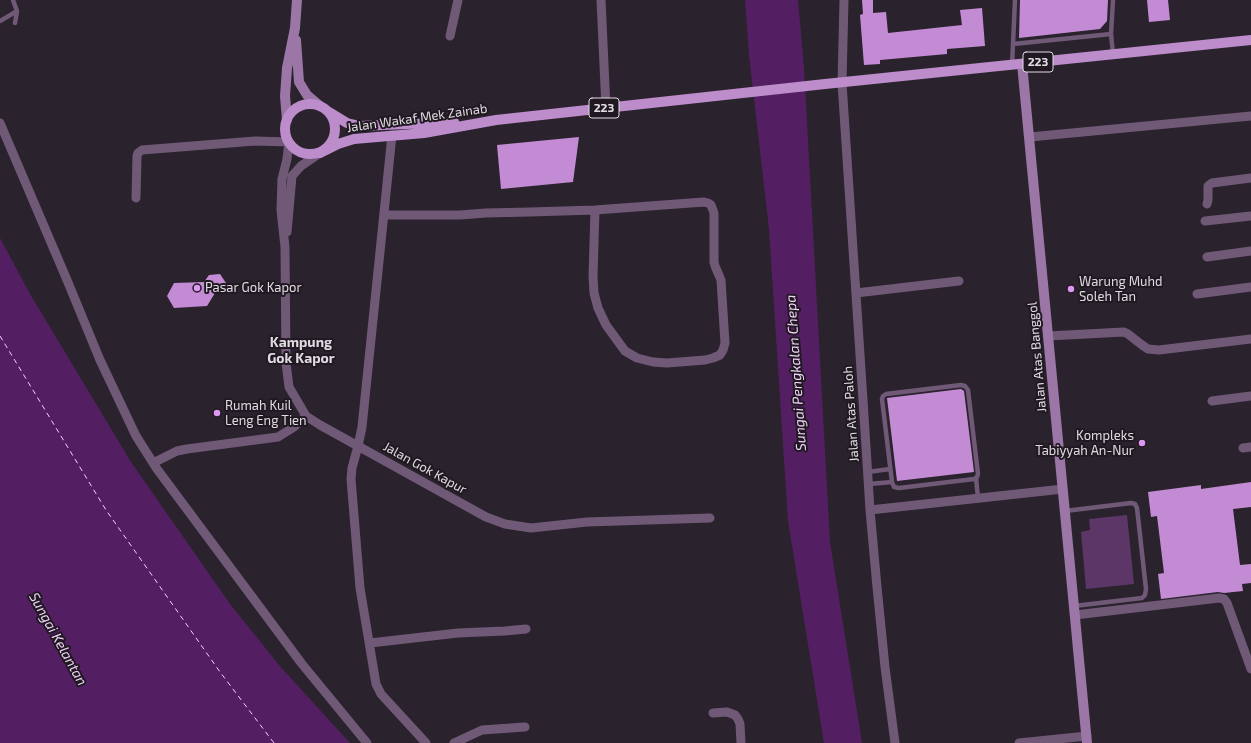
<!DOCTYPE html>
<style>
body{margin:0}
canvas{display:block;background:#2a222c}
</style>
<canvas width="1251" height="743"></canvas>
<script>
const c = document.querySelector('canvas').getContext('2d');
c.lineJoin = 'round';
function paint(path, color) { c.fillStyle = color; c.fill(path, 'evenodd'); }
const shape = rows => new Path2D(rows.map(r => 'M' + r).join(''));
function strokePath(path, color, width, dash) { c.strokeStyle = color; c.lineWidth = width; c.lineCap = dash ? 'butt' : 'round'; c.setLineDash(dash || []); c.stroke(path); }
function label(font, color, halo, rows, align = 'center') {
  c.font = font + ' "Exo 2",sans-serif'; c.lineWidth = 4; c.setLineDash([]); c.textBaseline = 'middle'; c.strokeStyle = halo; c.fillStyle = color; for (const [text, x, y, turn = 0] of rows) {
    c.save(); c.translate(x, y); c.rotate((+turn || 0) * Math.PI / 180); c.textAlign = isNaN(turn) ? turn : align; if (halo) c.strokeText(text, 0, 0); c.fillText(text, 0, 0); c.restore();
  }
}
paint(shape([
 [1127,515,1134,584,1086,589,1081,532,1090,530,1089,519]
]), '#5c3667');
paint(shape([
 [745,0,798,0,804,68,830,542,862,743,824,743,788,521,769,229,749,55],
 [0,238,30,294,131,462,230,604,279,665,350,743,0,743]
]), '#531f62');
strokePath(shape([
 [0,336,106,510,220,672,274,743]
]), '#f0d3f9', 1, [5, 4]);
paint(shape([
 [862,0,873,0,873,13,886,12,888,33,962,25,960,10,982,8,985,46,947,49,947,54,880,60,880,64,864,65,860,15,863,14],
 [1020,0,1108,0,1107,21,1100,29,1019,38],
 [1147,0,1168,0,1170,20,1149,22],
 [579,137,573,182,501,189,497,145],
 [220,274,226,283,220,293,215,293,207,306,174,308,167,296,174,283,204,282,209,275],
 [961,389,964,391,974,472,897,481,887,398],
 [1251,482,1251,507,1233,509,1240,565,1251,564,1251,583,1242,584,1243,591,1224,593,1218,592,1161,599,1158,574,1164,573,1157,516,1151,517,1148,492,1201,485,1201,489]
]), '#c48bd5');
strokePath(shape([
 [0,21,17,11,13,0],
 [15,23,17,11],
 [1111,34,1113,0],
 [1013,44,1015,0],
 [1012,65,1013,44,1111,34,1113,54],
 [961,385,965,386,968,390,978,474,977,477,974,479,899,488,894,487,892,482,882,399,883,396,886,394,961,385],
 [868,472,890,469],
 [976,478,978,498],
 [869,484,892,482],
 [1065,511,1131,503,1135,504,1137,508,1146,589,1145,595,1142,598,1074,606]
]), '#705977', 4.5);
strokePath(shape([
 [601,0,606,108],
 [844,0,842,83,863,400,870,510,877,587,885,667,895,743],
 [450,36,458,0],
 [0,123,67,280,100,360,136,436,157,469,302,664,367,743],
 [392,135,362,427,358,446,352,468,351,479,360,588,376,684,381,694,426,743],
 [1030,137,1251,116],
 [136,198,137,156,138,153,142,150,255,141,289,142,287,159,282,179,281,210,285,247,286,363,289,387,306,416,320,425,486,517,505,524,531,528,587,522,710,518],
 [1207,204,1208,200,1208,186,1212,183,1251,178],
 [384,215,460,215,486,213,530,212,595,210,704,202,708,203,711,205,714,213,714,262,715,266,721,280,725,343,723,350,720,355,713,358,705,360,667,363,653,362,637,358,625,351,606,325,598,308,594,293,593,276,595,210],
 [1205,221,1251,216],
 [287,232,292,176,301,166,320,153],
 [1207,257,1251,251],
 [856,293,959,281],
 [1197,294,1251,287],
 [1048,336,1124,332,1128,334,1142,345,1148,349,1159,350,1251,339],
 [1212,401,1251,396],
 [1243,448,1251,447],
 [153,463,177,451,187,449,278,437,294,427,306,416],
 [870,510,1063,489],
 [1075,615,1219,598,1224,599,1227,603,1251,669],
 [370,643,458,633,505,631,526,629],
 [713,713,727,712,735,715,738,719,740,724,741,743],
 [454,743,482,730,525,727],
 [1019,743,1087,736]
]), '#705977', 9);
strokePath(shape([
 [296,40,299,82,307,95,320,106],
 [1022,64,1087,743],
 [287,120,285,96,287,68,295,28,297,0]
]), '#9b76a6', 10);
strokePath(shape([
 '285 129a25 25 0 1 1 50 0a25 25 0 1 1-50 0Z',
 [329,112,347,123,360,126,454,122],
 [320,153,338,144,354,139,424,133,496,120,825,84,1251,40]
]), '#bc8ccb', 10);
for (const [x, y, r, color] of [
 [197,288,4,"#de98f2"],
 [1071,289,4,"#de98f2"],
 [217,413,4,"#de98f2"],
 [1142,443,4,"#de98f2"]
]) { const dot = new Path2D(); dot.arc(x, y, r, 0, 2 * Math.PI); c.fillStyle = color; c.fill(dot); strokePath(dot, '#201922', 1.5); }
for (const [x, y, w] of [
 [1038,62,30],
 [604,108,30]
]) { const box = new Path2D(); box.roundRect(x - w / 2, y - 10, w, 20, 3); c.fillStyle = '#201922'; c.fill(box); strokePath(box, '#e0dbe1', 1); }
label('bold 12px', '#e0dbe1', null, [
 ["223",1038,62],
 ["223",604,108]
]);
label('13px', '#e0dbe1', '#201922', [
 ["Jalan Wakaf Mek Zainab",417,118,-8],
 ["Jalan Atas Banggol",1037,357,-95],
 ["Jalan Atas Paloh",851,414,-94],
 ["Jalan Gok Kapur",425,468,29]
]);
label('13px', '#e0dbe1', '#201922', [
 ["Warung Muhd",1079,282],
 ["Soleh Tan",1079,297],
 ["Pasar Gok Kapor",205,288],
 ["Rumah Kuil",225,406],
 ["Leng Eng Tien",225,421],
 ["Kompleks",1134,436,"right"],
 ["Tabiyyah An-Nur",1134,451,"right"]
], 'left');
label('bold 14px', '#e0dbe1', '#201922', [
 ["Kampung",301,342],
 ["Gok Kapor",301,358]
]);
label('italic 14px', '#f0d3f9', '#201922', [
 ["Sungai Pengkalan Chepa",796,373,-94],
 ["Sungai Kelantan",58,639,61]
]);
</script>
